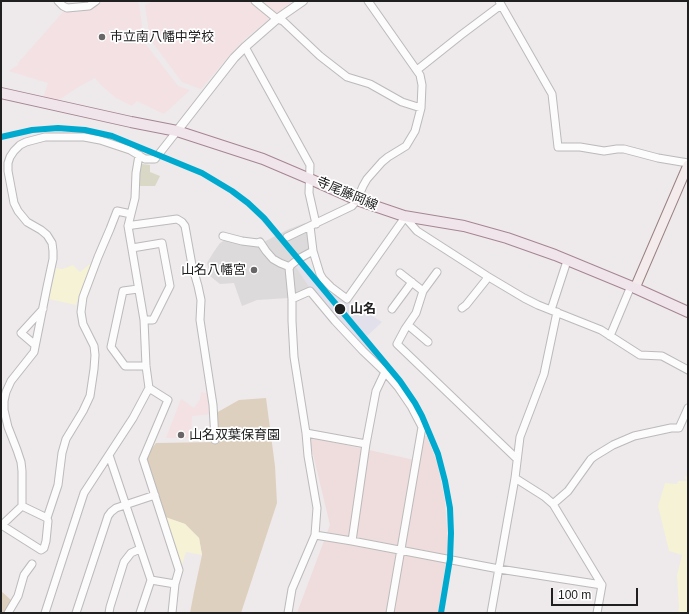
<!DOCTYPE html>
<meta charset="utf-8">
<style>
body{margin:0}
#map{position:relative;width:689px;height:614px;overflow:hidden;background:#eee9eb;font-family:Arial,sans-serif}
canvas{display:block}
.frame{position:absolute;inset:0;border:2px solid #202020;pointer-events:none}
.scale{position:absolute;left:551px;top:588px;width:87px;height:18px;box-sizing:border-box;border:2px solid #202020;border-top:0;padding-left:5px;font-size:12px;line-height:14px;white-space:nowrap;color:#202020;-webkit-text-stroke:3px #fff;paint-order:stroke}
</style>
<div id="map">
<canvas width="689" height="614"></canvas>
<div class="frame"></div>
<div class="scale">100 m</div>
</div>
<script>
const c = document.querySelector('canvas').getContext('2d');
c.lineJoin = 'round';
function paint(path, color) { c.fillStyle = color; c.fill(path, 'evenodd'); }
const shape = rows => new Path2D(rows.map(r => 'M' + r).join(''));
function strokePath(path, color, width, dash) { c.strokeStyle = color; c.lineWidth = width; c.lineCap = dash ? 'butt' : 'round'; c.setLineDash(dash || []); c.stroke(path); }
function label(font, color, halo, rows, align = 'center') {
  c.font = font + ' Arial,"Noto Sans JP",sans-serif'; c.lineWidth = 3.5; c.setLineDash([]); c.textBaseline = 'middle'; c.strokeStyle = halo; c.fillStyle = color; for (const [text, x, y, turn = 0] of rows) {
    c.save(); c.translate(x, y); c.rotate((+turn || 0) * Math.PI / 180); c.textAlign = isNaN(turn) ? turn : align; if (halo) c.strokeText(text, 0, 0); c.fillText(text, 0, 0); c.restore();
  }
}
paint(shape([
 [194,167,218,179,250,202,265,217,330,295,334,292,382,322,367,336,404,382,422,411,441,454,436,455,425,427,365,350,310,288,275,236,247,205,232,193,216,183,201,175,193,171]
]), '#e2e0ea');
paint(shape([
 [102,1,137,1,139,4,144,42,178,86,190,90,164,114,137,101,132,106,116,98,101,85,95,78,80,86,57,101,43,99,48,83,9,71,18,65,18,63,64,11,70,12,90,9],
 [154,1,251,1,269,17,268,20,246,38,227,58,201,89,182,82,150,39,145,5],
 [260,1,293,1,277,13,271,11],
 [201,392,209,394,211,414,192,416,191,438,166,438,181,399,187,403,194,408,200,400]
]), '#f3e1e3');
paint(shape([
 [305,223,308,233,310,249,292,261,310,288,289,298,257,300,242,306,234,283,220,284,210,276,207,263,213,253,220,243,227,239,260,244,287,230]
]), '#dcdadb');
paint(shape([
 [424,436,427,436,438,465,445,501,448,544,446,564,438,613,297,613,330,525,309,437,419,461]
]), '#efdcdd');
paint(shape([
 [266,398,275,466,277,503,241,613,190,613,194,592,202,555,199,538,185,524,165,517,160,499,147,460,150,451,156,443,217,442,216,413,239,400],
 [1,591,11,600,5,613,1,613]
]), '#ded0be');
paint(shape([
 [142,164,150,165,150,172,160,176,155,186,140,186,139,170]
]), '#d9d8c6');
paint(shape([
 [91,263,87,274,76,305,49,299,56,268,62,269,73,265,80,272],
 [684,476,688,477,688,613,678,613,679,607,677,575,682,555,669,551,658,506,665,483,677,484,678,481,687,481],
 [165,517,185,524,199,538,202,555,186,552,181,568,179,562,180,561,178,556,177,556]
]), '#f5f2d5');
const minor = shape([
 [58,1,63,6,67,8,89,6,96,1],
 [255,1,277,19,283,21,320,56,347,77,370,84,402,102,421,108],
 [499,1,552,94,558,147,580,147,604,151,617,149,624,149,658,158,688,163],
 [245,47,310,165,309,193,316,224],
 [417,70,461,35,501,5],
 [131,214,117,211,110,229,98,257,83,297,81,312,83,324,94,346,95,355,94,369,90,396,83,411,66,439,62,453,58,485,47,518,22,506,22,471,21,462,17,450,8,427,4,410,4,401,6,392,11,381,34,352,47,287,53,259,53,251,52,243,47,235,41,230,27,222,18,211,14,203,8,171,8,163,10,157,14,151,20,145,26,142,45,137,84,137,100,140,130,150,145,159,155,159,177,131],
 [128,226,133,225,177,219,182,222,185,226,192,265,198,286,201,300,200,320,213,405,215,440],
 [310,226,313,251,320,274,323,279,331,287,347,299,403,220,404,216,417,231,487,276,524,298,538,305,601,330,640,355,662,356,688,370],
 [223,236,242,241,258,243,260,242,266,251,273,259,280,263,290,267],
 [287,237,310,226,352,206,357,200,363,186,367,179,382,162,388,157,406,146,415,131,421,108,422,85,420,75,368,1],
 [132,248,162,243,170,286,153,320,144,320],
 [437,272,423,291,416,313,405,329,397,344,517,459],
 [400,273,423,291],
 [138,289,123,291,111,347,125,366,146,366],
 [292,299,310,291,335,321,363,351,385,372,398,387,411,406,422,427,390,613],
 [462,308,466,305,486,280,487,276],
 [392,309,412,282],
 [551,310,567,261],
 [408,325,428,342],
 [610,336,631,286],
 [35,345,21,333,43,309],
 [149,388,168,400,143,459,179,570,175,584,172,613],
 [306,433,366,444],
 [109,455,151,580,140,613],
 [515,478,545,497,553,504,602,585,597,613],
 [553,504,568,491,591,459,595,456,613,445,634,436,671,428,679,428,688,408],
 [22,506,3,524,3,526,41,550,44,548,46,541,48,521,47,518],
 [315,535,352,541,499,569,602,585],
 [352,541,366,444,376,391,385,372],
 [151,580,175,584],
 [8,613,18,596,24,575,32,564],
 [45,613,84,493,133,418,149,388,146,366,144,320,128,226,135,198,136,173,139,155],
 [76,613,108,516,111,512,116,508,155,495],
 [109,613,110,607,124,562,131,553,140,549],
 [288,613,292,589,315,535,317,508,308,456,306,433,294,357,292,321,292,299,289,268,291,265,300,258,313,251],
 [491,613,515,478,520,437,544,374,557,312]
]);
const tertiary = shape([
 [177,131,234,58,245,47,277,19,303,1]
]);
const secondary = shape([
 [635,288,688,165]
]);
const primary = shape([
 [1,93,131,122,177,131,263,159,310,179,357,200,404,216,464,226,507,238,555,255,635,288,688,312]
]);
strokePath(minor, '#bcbabb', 9);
strokePath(tertiary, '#bcbabb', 10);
strokePath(secondary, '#998081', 11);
strokePath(primary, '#a58592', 12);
strokePath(minor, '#fcfcfc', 7);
strokePath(tertiary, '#fcfcfc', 8);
strokePath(secondary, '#f4ebec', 9);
strokePath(primary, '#f1e5ec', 10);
strokePath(shape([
 [1,137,32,130,58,128,85,130,112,136,202,173,232,191,248,203,264,218,400,381,415,403,422,416,438,454,445,481,450,508,451,533,450,559,441,613]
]), '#00a9ce', 6);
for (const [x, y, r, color] of [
 [102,37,4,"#686667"],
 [254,270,4,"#686667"],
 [340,309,6,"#202020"],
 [181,435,4,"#686667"]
]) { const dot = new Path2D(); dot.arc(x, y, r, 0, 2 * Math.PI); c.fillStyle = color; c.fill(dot); strokePath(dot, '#fff', 1.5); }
label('13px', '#202020', '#fff', [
 ["市立南八幡中学校",110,37],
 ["山名八幡宮",246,270,"right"],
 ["山名双葉保育園",189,435]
], 'left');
label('13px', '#202020', '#fff', [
 ["寺尾藤岡線",347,194,23]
]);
label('bold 13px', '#202020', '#fff', [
 ["山名",350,309]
], 'left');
</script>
